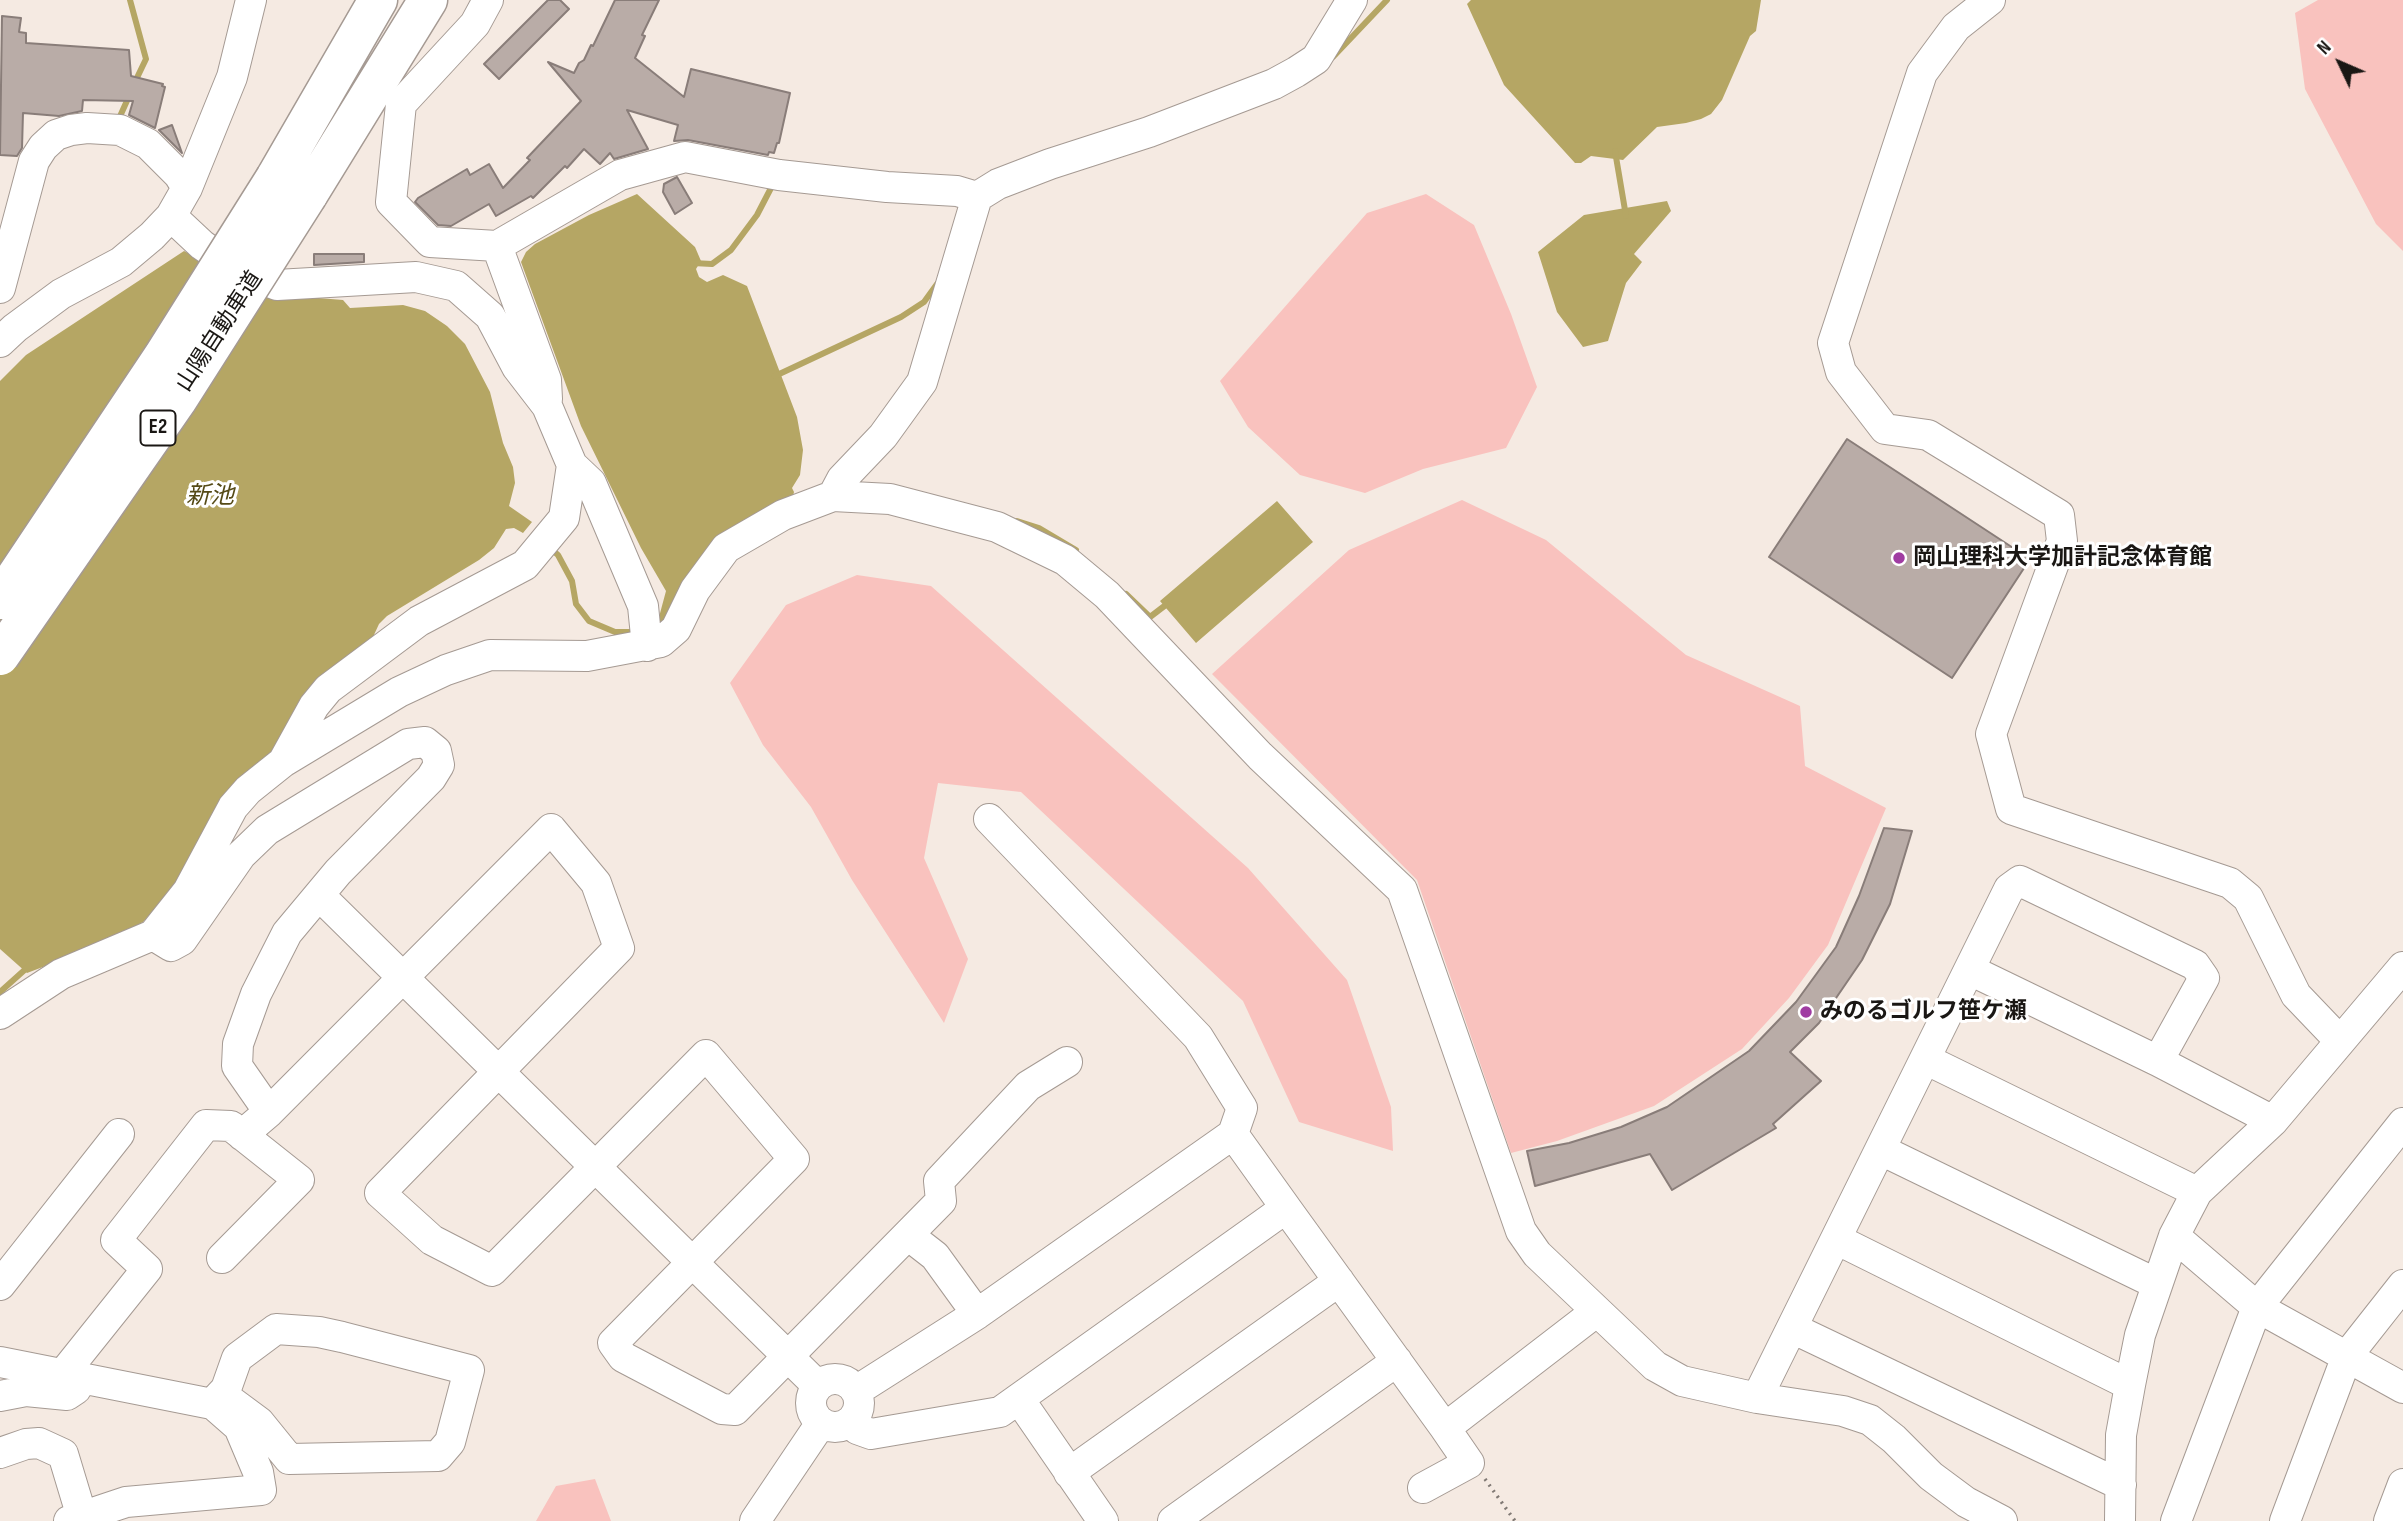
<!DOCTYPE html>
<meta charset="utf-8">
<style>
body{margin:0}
#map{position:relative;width:2403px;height:1521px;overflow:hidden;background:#f5eae2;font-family:"Sofia Sans Condensed",sans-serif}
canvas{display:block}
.north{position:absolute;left:2305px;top:28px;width:70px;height:70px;-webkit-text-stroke:5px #fff;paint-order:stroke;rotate:314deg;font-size:19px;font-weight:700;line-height:28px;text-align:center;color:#1a1714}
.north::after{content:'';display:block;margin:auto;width:24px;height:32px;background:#1a1714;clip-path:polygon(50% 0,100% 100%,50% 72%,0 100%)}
</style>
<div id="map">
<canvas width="2403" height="1521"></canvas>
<div class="north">N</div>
</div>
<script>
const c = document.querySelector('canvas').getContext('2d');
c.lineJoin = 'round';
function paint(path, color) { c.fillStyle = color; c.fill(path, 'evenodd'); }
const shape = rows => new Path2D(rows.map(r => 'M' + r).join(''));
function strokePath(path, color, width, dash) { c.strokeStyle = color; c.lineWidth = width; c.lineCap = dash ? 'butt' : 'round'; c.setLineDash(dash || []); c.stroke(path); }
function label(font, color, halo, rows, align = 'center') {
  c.font = font + ' "Sofia Sans Condensed","Noto Sans JP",sans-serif'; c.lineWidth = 6; c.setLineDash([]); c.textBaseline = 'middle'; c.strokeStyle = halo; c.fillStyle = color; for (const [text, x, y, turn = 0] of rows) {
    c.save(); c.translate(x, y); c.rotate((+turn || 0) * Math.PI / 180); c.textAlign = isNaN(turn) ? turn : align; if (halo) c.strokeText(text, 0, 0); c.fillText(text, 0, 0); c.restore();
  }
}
paint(shape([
 [2318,0,2403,0,2403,251,2376,224,2305,89,2295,13],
 [1426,194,1474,225,1511,314,1537,387,1506,448,1423,469,1365,493,1300,475,1248,427,1220,381,1367,213],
 [1462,500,1546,540,1686,655,1800,706,1805,766,1886,808,1828,945,1789,998,1742,1049,1654,1106,1557,1141,1511,1153,1417,880,1212,674,1349,550],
 [857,575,931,586,1248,868,1347,980,1391,1107,1393,1151,1299,1122,1243,1001,1021,792,938,783,924,858,968,959,944,1023,852,880,811,807,763,745,730,683,786,605],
 [595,1479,611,1521,536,1521,556,1486]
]), '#f9c2be');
paint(shape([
 [1471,0,1761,0,1756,31,1750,36,1722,100,1711,114,1701,119,1686,123,1657,127,1623,160,1591,156,1581,163,1575,163,1504,85,1467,4],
 [637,194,695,247,701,261,696,269,699,277,707,282,723,275,747,286,797,417,803,450,800,475,792,488,794,492,792,500,662,634,655,622,659,617,666,591,641,548,581,426,521,262,526,252,535,244,589,215],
 [1667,201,1671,211,1634,254,1642,262,1626,283,1608,341,1583,347,1557,312,1538,252,1584,215],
 [184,251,269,294,343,300,350,308,403,305,425,311,447,326,465,344,490,392,503,443,513,467,515,483,509,506,532,522,523,533,514,528,506,529,494,548,479,560,387,616,379,624,373,637,269,759,212,816,171,891,143,922,106,943,27,973,0,949,0,381,26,355],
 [1277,501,1313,542,1196,643,1160,601]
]), '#b5a664');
strokePath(shape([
 [130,0,146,59,134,84],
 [1333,57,1387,0],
 [117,123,130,94],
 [1615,151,1626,216],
 [693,263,712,264,731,250,757,215,771,188],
 [775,376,901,317,924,302,937,284],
 [1017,521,1039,528,1076,550],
 [550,548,558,555,572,581,576,604,589,621,615,632,634,632],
 [1126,594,1150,617,1167,604],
 [0,992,29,966]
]), '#b5a664', 6);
const building = shape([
 [548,0,560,0,569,9,499,79,484,64,548,0],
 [615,0,659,0,642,35,645,36,635,58,684,97,691,69,790,93,779,143,777,143,774,153,769,152,768,155,688,140,674,141,678,125,627,110,648,149,614,159,610,153,600,164,584,149,567,168,565,166,533,198,531,196,496,216,489,204,451,226,438,225,415,202,418,198,467,169,470,175,489,164,503,188,530,160,527,158,581,101,548,62,574,73,579,63,584,60,591,45,593,46,615,0],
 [2,16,21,18,19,32,26,33,26,43,129,50,131,76,163,84,162,86,165,87,155,128,129,115,133,101,83,100,82,111,59,116,23,113,22,148,17,156,0,155,2,16],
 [172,125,182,153,159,130,172,125],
 [677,177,692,203,675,214,663,192,664,184,677,177],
 [314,254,364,254,364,262,314,265,314,254],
 [1847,439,2030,559,1952,678,1769,557,1847,439],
 [1884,828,1912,831,1890,904,1862,960,1819,1023,1790,1052,1821,1081,1773,1124,1776,1128,1672,1190,1650,1154,1535,1186,1527,1151,1569,1143,1621,1127,1667,1107,1749,1051,1796,1002,1836,947,1859,896,1884,828]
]);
paint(building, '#b9aca7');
strokePath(building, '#897d79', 2);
const minor = shape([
 [488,0,475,24,401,104,391,202,430,242,497,246,620,175,685,157,779,175,887,187,957,191,977,197],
 [1990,0,1956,27,1922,73,1833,343,1841,372,1885,429,1928,435,2059,515,2062,541,1991,734,2011,809,2230,883,2248,898,2296,995,2339,1040],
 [171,216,202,245,238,270,277,285,416,277,456,286,490,316,517,367,547,406,572,465,564,518,525,565,419,621,328,689,314,706,283,762],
 [497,246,546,380,547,399],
 [0,288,34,161,43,147,56,135,71,130,87,128,120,130,148,144,179,175,187,188],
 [0,342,15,328,61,294,121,262,152,236,171,216,187,188,232,77,251,0],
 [572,465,591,483,643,606,647,646],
 [833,496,842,479,883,436,922,382,977,197,998,184,1050,164,1149,132,1274,84,1296,72,1316,59,1352,0],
 [989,819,1198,1037,1242,1108,1233,1134,1286,1208],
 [319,895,818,1386],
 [153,935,171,946,182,940,241,855,267,830,408,744,425,742,436,751,439,765,431,778,338,872,287,933,256,994,238,1044,237,1066,269,1112],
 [1970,970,2158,1061,2273,1121],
 [0,1014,61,974,153,935,188,891,233,807,248,790,283,762,399,692,446,670,490,655,587,656,661,642,676,629,695,590,726,548,783,515,833,496,890,499,997,527,1065,560,1107,595,1260,756,1402,890,1521,1231,1537,1254,1655,1366,1682,1381,1757,1398,1843,1411,1870,1420,1894,1439,1931,1476,1966,1502,2002,1521],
 [1925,1059,2197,1192],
 [242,1135,269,1112,551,829,596,883,619,948,380,1193,432,1240,492,1271,706,1055,794,1159,613,1343,623,1357,722,1409,735,1410,941,1201,939,1181,1028,1086,1067,1062],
 [1881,1150,2157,1284],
 [908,1235,935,1256,977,1314],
 [2174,1236,2257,1307,2403,1388],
 [1836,1239,2130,1385],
 [0,1285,119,1134],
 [1792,1328,2121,1485],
 [0,1362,212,1404,232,1402,259,1422,289,1459,438,1456,450,1442,469,1370,342,1337,319,1332,276,1329,237,1358,226,1389,212,1404],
 [63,1374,147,1269,116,1240,206,1125,231,1126,299,1180,222,1258],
 '811 1403a24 24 0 1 1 48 0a24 24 0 1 1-48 0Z',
 [856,1391,977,1314,1233,1134],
 [0,1396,26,1391,67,1395,76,1389,81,1378],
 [1757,1398,2009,889,2020,881,2195,965,2204,978,2158,1061],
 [1019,1399,1103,1521],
 [850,1422,857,1429,871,1434,1000,1412,1286,1208,1445,1428,1597,1311],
 [0,1453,26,1444,39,1443,63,1454,82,1517],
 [1069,1473,1339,1281],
 [1423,1488,1469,1463,1445,1428],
 [69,1521,126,1502,261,1490,258,1472,239,1427,215,1406],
 [755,1521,821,1423],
 [1173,1521,1397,1361],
 [2120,1521,2121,1435,2130,1385,2140,1335,2174,1236,2197,1192,2273,1121,2403,967],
 [2176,1521,2257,1307,2403,1123],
 [2285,1521,2347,1356,2403,1285],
 [2389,1521,2403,1484]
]);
const highway = shape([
 [275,178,378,0],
 [308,195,428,0]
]);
strokePath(minor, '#a59a93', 32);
strokePath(highway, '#a59a93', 41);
strokePath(shape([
 [1485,1479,1515,1521]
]), '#807974', 3.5, [2, 5]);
strokePath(minor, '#fff', 30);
strokePath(highway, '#fff', 38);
const highwayBridge = shape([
 [0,600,163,356,275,178],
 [0,656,177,401,308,195]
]);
strokePath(highwayBridge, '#a59a93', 41, []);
strokePath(highwayBridge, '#fff', 38);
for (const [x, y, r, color] of [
 [1899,558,7,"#a03ca2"],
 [1806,1012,7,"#a03ca2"]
]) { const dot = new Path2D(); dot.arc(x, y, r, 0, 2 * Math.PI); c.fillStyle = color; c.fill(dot); strokePath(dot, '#fff', 2.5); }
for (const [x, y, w] of [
 [158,428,35]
]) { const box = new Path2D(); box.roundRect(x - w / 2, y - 17.5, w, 35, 5); c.fillStyle = '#fff'; c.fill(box); strokePath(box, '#1a1714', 2); }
label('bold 21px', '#1a1714', null, [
 ["E2",158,428]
]);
label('23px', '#1a1714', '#fff', [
 ["山陽自動車道",220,332,-57]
]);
label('bold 23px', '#1a1714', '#fff', [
 ["岡山理科大学加計記念体育館",1913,558],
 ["みのるゴルフ笹ケ瀬",1820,1012]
], 'left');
label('italic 24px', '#554a16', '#fff', [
 ["新池",210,497]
]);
</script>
